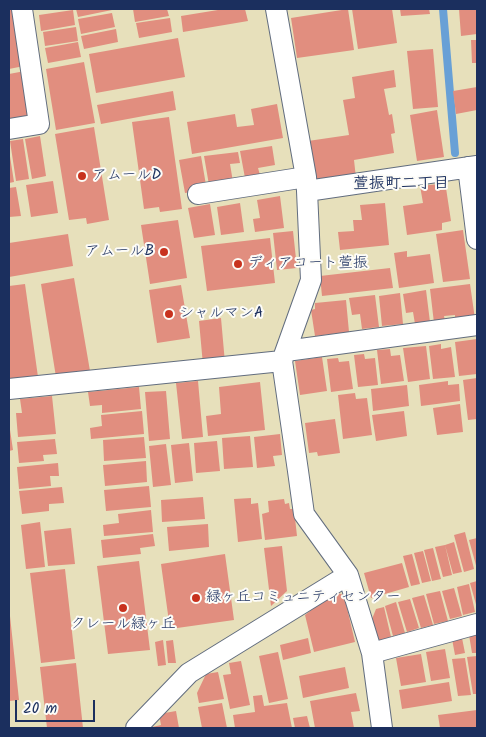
<!DOCTYPE html>
<meta charset="utf-8">
<style>
body{margin:0}
#map{position:relative;width:486px;height:737px;overflow:hidden;background:#e7e0bb;font-family:Kalam,sans-serif}
canvas{display:block}
.frame{position:absolute;inset:0;border:10px solid #1b2f5e;pointer-events:none}
.scale{position:absolute;left:15px;top:700px;width:80px;height:22px;box-sizing:border-box;border:2px solid #1b2f5e;border-top:0;padding-left:6px;font-size:15px;line-height:18px;white-space:nowrap;color:#1b2f5e;-webkit-text-stroke:4px #fdfcf7;paint-order:stroke}
</style>
<div id="map">
<canvas width="486" height="737"></canvas>
<div class="frame"></div>
<div class="scale">20 m</div>
</div>
<script>
const c = document.querySelector('canvas').getContext('2d');
c.lineJoin = 'round';
const shape = rows => new Path2D(rows.map(r => 'M' + r).join(''));
function strokePath(path, color, width, dash) { c.strokeStyle = color; c.lineWidth = width; c.lineCap = dash ? 'butt' : 'round'; c.setLineDash(dash || []); c.stroke(path); }
function paint(path, color) { c.fillStyle = color; c.fill(path, 'evenodd'); }
function label(font, color, halo, rows, align = 'center') {
  c.font = font + ' Kalam,"Klee One",sans-serif'; c.lineWidth = 4; c.setLineDash([]); c.textBaseline = 'middle'; c.strokeStyle = halo; c.fillStyle = color; for (const [text, x, y, turn = 0] of rows) {
    c.save(); c.translate(x, y); c.rotate((+turn || 0) * Math.PI / 180); c.textAlign = isNaN(turn) ? turn : align; if (halo) c.strokeText(text, 0, 0); c.fillText(text, 0, 0); c.restore();
  }
}
strokePath(shape([
 [443,9,455,153]
]), '#68a0d6', 8);
paint(shape([
 [9,9,15,9,24,66,9,69],
 [76,9,112,9,112,10,78,17],
 [133,9,167,9,169,16,135,22],
 [224,9,245,9,248,21,183,32,181,16],
 [348,9,354,50,297,58,291,18],
 [352,9,392,9,397,43,358,49],
 [400,9,429,9,430,14,401,16],
 [459,9,477,9,477,34,461,36],
 [73,10,75,25,41,31,39,15],
 [112,13,115,27,81,34,78,19],
 [170,18,172,32,139,38,136,23],
 [76,27,78,41,45,46,43,32],
 [116,29,118,42,84,49,81,36],
 [178,38,185,77,96,93,89,54],
 [471,40,477,40,477,63,472,63],
 [78,42,81,57,48,63,45,48],
 [433,49,438,107,413,109,407,51],
 [84,62,95,123,56,130,46,69],
 [394,70,396,87,384,89,389,115,392,114,395,133,391,134,394,153,354,160,356,178,315,184,308,141,349,135,343,100,355,98,352,77],
 [25,71,33,119,9,123,9,74],
 [477,87,477,110,456,114,453,91],
 [173,91,176,110,101,124,97,105],
 [277,104,283,138,192,154,187,122,235,114,237,127,254,125,251,109],
 [437,110,444,157,417,161,410,115],
 [169,117,182,209,160,212,159,207,144,209,132,122],
 [94,127,109,220,87,224,86,218,69,220,55,134],
 [40,136,46,176,32,179,25,139],
 [23,139,29,179,16,181,10,141],
 [272,146,275,165,258,168,260,175,245,178,240,151],
 [9,150,14,182,9,183],
 [238,152,240,163,230,164,233,182,209,185,204,156],
 [201,156,206,185,197,191,185,193,179,160],
 [53,181,58,213,31,217,26,185],
 [439,184,440,189,446,188,451,221,442,223,442,230,407,235,403,206,423,203,420,186],
 [16,187,21,216,9,217,9,188],
 [280,196,284,228,255,232,253,219,260,218,257,200],
 [240,203,244,232,221,235,217,207],
 [385,203,389,245,340,250,338,232,354,231,353,220,362,220,360,205],
 [210,204,215,235,194,238,188,208],
 [178,220,187,278,150,284,141,225],
 [463,230,470,279,443,282,436,234],
 [293,231,297,268,277,270,273,233],
 [68,234,73,266,9,277,9,243],
 [270,238,275,283,207,291,201,246],
 [407,251,407,257,430,254,434,283,399,288,394,253],
 [390,268,393,288,322,296,320,276],
 [74,278,90,371,56,377,41,284],
 [25,284,38,377,9,381,9,286],
 [470,284,475,319,455,321,455,315,444,316,445,321,434,323,430,289],
 [181,285,190,338,157,343,149,290],
 [426,290,430,322,415,324,413,312,406,313,403,294],
 [400,293,403,324,382,326,379,296],
 [375,295,379,327,362,329,360,314,352,315,349,298],
 [346,300,349,332,315,336,311,310,315,309,315,303],
 [221,318,225,363,203,365,199,321],
 [477,339,477,374,459,376,455,342],
 [441,344,441,349,451,347,455,377,433,379,429,346],
 [426,346,430,379,408,382,403,348],
 [390,349,391,356,400,355,404,381,381,384,377,350],
 [364,354,365,359,375,358,378,385,358,387,354,355],
 [322,357,327,391,300,395,295,361],
 [338,358,339,362,349,361,353,389,331,392,327,359],
 [477,378,477,419,468,420,463,380],
 [198,381,203,437,182,439,176,383],
 [448,381,448,385,459,384,460,401,421,406,419,385],
 [260,382,265,430,208,436,206,416,221,414,219,387],
 [407,385,409,406,373,411,371,389],
 [139,387,141,409,102,413,102,405,90,406,88,392],
 [166,391,170,439,149,441,145,392],
 [355,393,356,399,367,398,372,435,343,439,338,395],
 [52,396,56,434,18,437,16,413,22,413,20,399],
 [460,404,463,432,437,435,433,408],
 [142,411,144,434,91,439,90,428,102,426,101,415],
 [404,411,407,436,376,441,372,415],
 [335,419,340,453,318,456,317,452,309,453,305,423],
 [9,423,13,450,9,451],
 [280,434,282,455,273,456,275,466,257,468,254,437],
 [250,436,253,467,224,469,222,438],
 [144,437,146,458,104,461,103,440],
 [55,439,57,454,43,455,44,461,19,463,17,442],
 [217,441,220,471,196,473,194,443],
 [189,443,193,481,175,483,171,445],
 [166,444,171,485,153,487,149,446],
 [146,461,147,482,105,486,103,465],
 [58,463,59,476,50,476,51,486,19,489,17,467],
 [149,486,151,507,106,511,104,490],
 [62,487,64,503,49,504,49,511,22,514,19,491],
 [203,497,205,519,162,522,161,500],
 [251,498,251,504,258,503,262,539,238,542,234,499],
 [284,499,285,504,289,503,290,509,294,509,297,536,265,540,262,514,269,512,268,501],
 [151,510,153,532,104,536,103,525,119,523,118,514],
 [40,522,45,567,26,569,21,525],
 [208,524,209,547,169,551,167,527],
 [71,528,75,564,48,566,44,531],
 [465,532,474,569,464,572,454,535],
 [153,534,155,546,140,548,141,554,103,558,101,540],
 [477,538,477,569,469,540],
 [454,542,462,572,453,574,445,545],
 [445,545,452,575,443,577,435,547],
 [282,546,287,591,271,606,264,548],
 [433,548,441,579,432,581,424,550],
 [423,551,431,581,422,583,414,553],
 [225,554,234,620,170,629,161,564],
 [412,554,420,584,411,586,403,556],
 [139,561,150,650,108,654,97,566],
 [402,563,409,587,371,598,364,573],
 [65,569,75,659,41,663,30,573],
 [477,581,477,608,470,583],
 [469,584,475,612,463,615,457,587],
 [454,588,462,616,450,619,442,591],
 [440,591,448,621,434,624,426,594],
 [334,592,344,595,355,642,314,652,305,615],
 [424,595,433,625,421,628,412,598],
 [410,599,419,628,407,632,398,602],
 [396,602,405,633,393,636,385,606],
 [384,607,391,637,378,641,372,619,376,609],
 [9,616,10,616,19,700,9,701],
 [477,634,477,653,472,653,469,635],
 [308,638,311,653,283,660,280,645],
 [462,638,465,653,455,655,452,639],
 [163,640,166,665,158,666,155,642],
 [173,640,176,663,168,663,166,641],
 [445,649,450,678,431,681,426,652],
 [278,652,288,699,269,703,259,656],
 [421,654,426,682,401,686,396,658],
 [477,656,477,694,473,694,467,657],
 [465,658,471,695,458,696,452,659],
 [241,661,250,705,230,709,223,675,231,674,229,663],
 [76,663,83,728,47,728,40,667],
 [345,667,349,688,303,698,299,676],
 [218,672,224,699,199,703,197,693,206,674],
 [449,682,452,701,402,709,399,690],
 [356,693,360,711,351,712,354,728,315,728,310,701],
 [262,695,264,706,287,703,292,728,235,728,233,715,255,712,253,696],
 [222,703,227,728,202,728,198,707],
 [477,710,477,728,440,728,438,715],
 [176,711,179,728,148,728,161,725,159,714],
 [307,716,310,728,295,728,293,718]
]), '#e18e7f');
const street = shape([
 [276,9,306,177,307,191,311,280,282,361,298,471,304,514,348,575,372,653,382,728],
 [9,129,39,124,22,9],
 [468,167,477,239],
 [307,191,477,166],
 [198,194,306,177],
 [286,351,477,325],
 [9,389,282,361],
 [372,653,477,624],
 [136,728,189,673,348,575]
]);
strokePath(street, '#626d7f', 22);
strokePath(street, '#fff', 20);
for (const [x, y, r, color] of [
 [82,176,5,"#c8321e"],
 [164,252,5,"#c8321e"],
 [238,264,5,"#c8321e"],
 [169,314,5,"#c8321e"],
 [196,598,5,"#c8321e"],
 [123,608,5,"#c8321e"]
]) { const dot = new Path2D(); dot.arc(x, y, r, 0, 2 * Math.PI); c.fillStyle = color; c.fill(dot); strokePath(dot, '#fdfcf7', 2); }
label('15px', '#1b2f5e', '#fdfcf7', [
 ["アムールD",92,176],
 ["アムールB",154,252,"right"],
 ["ディアコート萱振",248,264],
 ["シャルマンA",179,314],
 ["緑ヶ丘コミュニティセンター",206,598],
 ["クレール緑ヶ丘",123,625,"center"]
], 'left');
label('bold 16px', '#1b2f5e', '#fdfcf7', [
 ["萱振町二丁目",401,185]
]);
</script>
